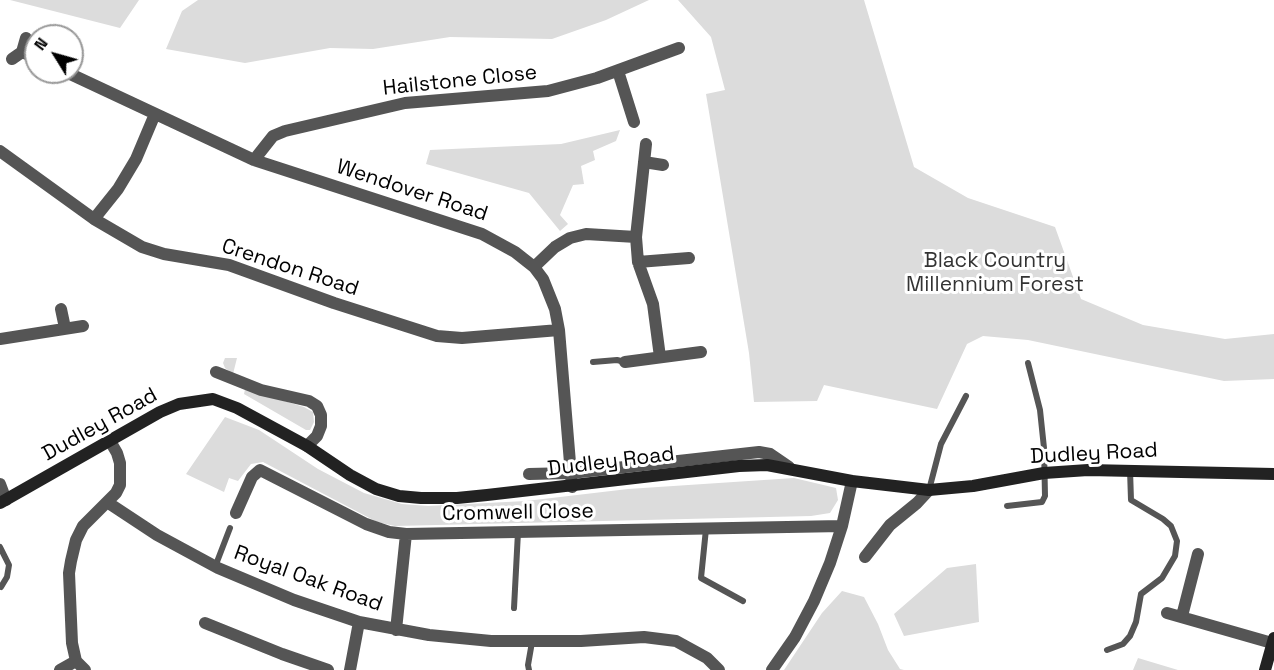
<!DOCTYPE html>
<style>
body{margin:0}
#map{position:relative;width:1274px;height:670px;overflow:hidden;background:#fff;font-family:"Space Grotesk",sans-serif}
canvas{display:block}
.north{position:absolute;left:24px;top:24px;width:60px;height:60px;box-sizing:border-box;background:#fff;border:2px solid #999;border-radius:50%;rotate:307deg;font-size:16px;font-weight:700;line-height:24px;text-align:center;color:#000}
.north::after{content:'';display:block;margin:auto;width:21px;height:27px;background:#000;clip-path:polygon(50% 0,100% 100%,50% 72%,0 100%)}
</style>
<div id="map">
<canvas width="1274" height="670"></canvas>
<div class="north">N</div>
</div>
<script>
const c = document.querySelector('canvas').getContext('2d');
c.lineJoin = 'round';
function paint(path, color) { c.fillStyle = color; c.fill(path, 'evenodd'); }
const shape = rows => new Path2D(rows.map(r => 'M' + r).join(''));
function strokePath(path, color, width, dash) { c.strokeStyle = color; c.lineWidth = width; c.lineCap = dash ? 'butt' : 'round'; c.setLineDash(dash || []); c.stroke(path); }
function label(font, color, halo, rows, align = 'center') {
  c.font = font + ' "Space Grotesk",sans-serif'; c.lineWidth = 6; c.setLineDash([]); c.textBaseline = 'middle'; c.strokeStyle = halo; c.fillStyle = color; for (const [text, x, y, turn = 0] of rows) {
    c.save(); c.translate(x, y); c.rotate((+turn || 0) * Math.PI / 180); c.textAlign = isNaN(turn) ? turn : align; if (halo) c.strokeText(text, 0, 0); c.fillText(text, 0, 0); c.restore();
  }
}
paint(shape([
 [10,0,139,0,120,28],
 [198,0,649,0,606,20,552,39,450,37,373,49,330,48,245,63,166,49,182,11],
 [678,0,864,0,914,167,968,198,1055,227,1081,299,1143,325,1225,339,1274,334,1274,379,1224,381,1028,340,983,336,967,344,937,409,824,385,817,401,754,402,749,353,706,94,725,90,711,37],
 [620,130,616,141,593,151,595,160,581,166,584,184,573,185,560,215,568,224,560,231,529,193,426,164,430,150,561,144],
 [225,358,237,358,233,374,225,368,223,363],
 [245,389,304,407,313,412,314,422,310,430,306,430,244,394],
 [225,417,259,430,318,469,364,493,402,504,428,506,526,501,628,489,794,478,836,488,838,500,830,513,811,516,395,526,377,522,263,462,251,464,238,481,229,478,224,492,186,474],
 [976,564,979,622,904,636,894,614,947,568],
 [842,591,864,597,878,624,888,650,900,669,904,670,784,670,822,613],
 [1138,658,1178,670,1133,670]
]), '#dcdcdc');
strokePath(shape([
 [593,362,617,360,625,362],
 [929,490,941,444,966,396],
 [1007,506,1042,502,1045,496,1044,448,1040,410,1028,363],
 [706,529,701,578,743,601],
 [0,547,9,565,7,577,1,587],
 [215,567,230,528],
 [514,608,518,532],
 [1107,650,1123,644,1130,636,1136,622,1141,594,1162,578,1175,556,1177,541,1171,526,1163,519,1131,500,1130,470],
 [529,670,528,665,532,642]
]), '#555', 6);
strokePath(shape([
 [22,52,36,58],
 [12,59,22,52,26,38],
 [618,71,634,122],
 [66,72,254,160,482,234,515,252,534,267,543,279,555,309,559,330,572,487],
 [0,151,94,219,142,247,164,254,229,265,334,303,437,336,462,338,559,330],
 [254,160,273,136,285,131,405,103,548,91,597,78,679,48],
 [644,162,663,165],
 [94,219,118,189,136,159,155,114],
 [636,237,646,144],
 [638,262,689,258],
 [534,267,555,247,570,238,586,234,636,237,638,262,653,304,660,357],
 [61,309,65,328],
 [0,339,83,326],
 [625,362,701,352],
 [216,372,261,390,309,401,317,406,321,415,321,426,317,436,307,446],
 [529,474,571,473,759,452,770,454,789,467],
 [0,484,6,500],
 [107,502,157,535,218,568,294,600,359,622,429,635,491,641,581,641,644,637,676,641,707,658,719,670],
 [236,513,252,477,260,470,366,524,389,532,406,534,842,526],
 [865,557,890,525,917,503,929,490],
 [1167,613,1272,643],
 [1182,616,1198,554],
 [205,623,282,654,328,670],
 [396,630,406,534],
 [60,670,76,661],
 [85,670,76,661,72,643,69,573,71,561,76,540,83,526,116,493,120,485,120,463,117,453,110,441],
 [350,670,359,622],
 [772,670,795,637,814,601,830,563,842,526,852,481]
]), '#555', 12);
strokePath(shape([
 [0,503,160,412,179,404,213,399,237,408,307,446,350,475,376,489,399,496,421,498,457,498,487,495,739,466,767,465,852,481,929,490,973,486,1044,473,1088,470,1274,474],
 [1265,670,1274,638]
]), '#222', 12);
label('21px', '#000', '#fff', [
 ["Hailstone Close",460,81,-6],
 ["Wendover Road",412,191,18],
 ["Crendon Road",290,268,18],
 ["Dudley Road",100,425,-29],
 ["Dudley Road",1094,454,-3],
 ["Dudley Road",611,462,-7],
 ["Cromwell Close",518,513,-1],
 ["Royal Oak Road",308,579,20]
]);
label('21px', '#333', '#fff', [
 ["Black Country",995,261],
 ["Millennium Forest",995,285]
]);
</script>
